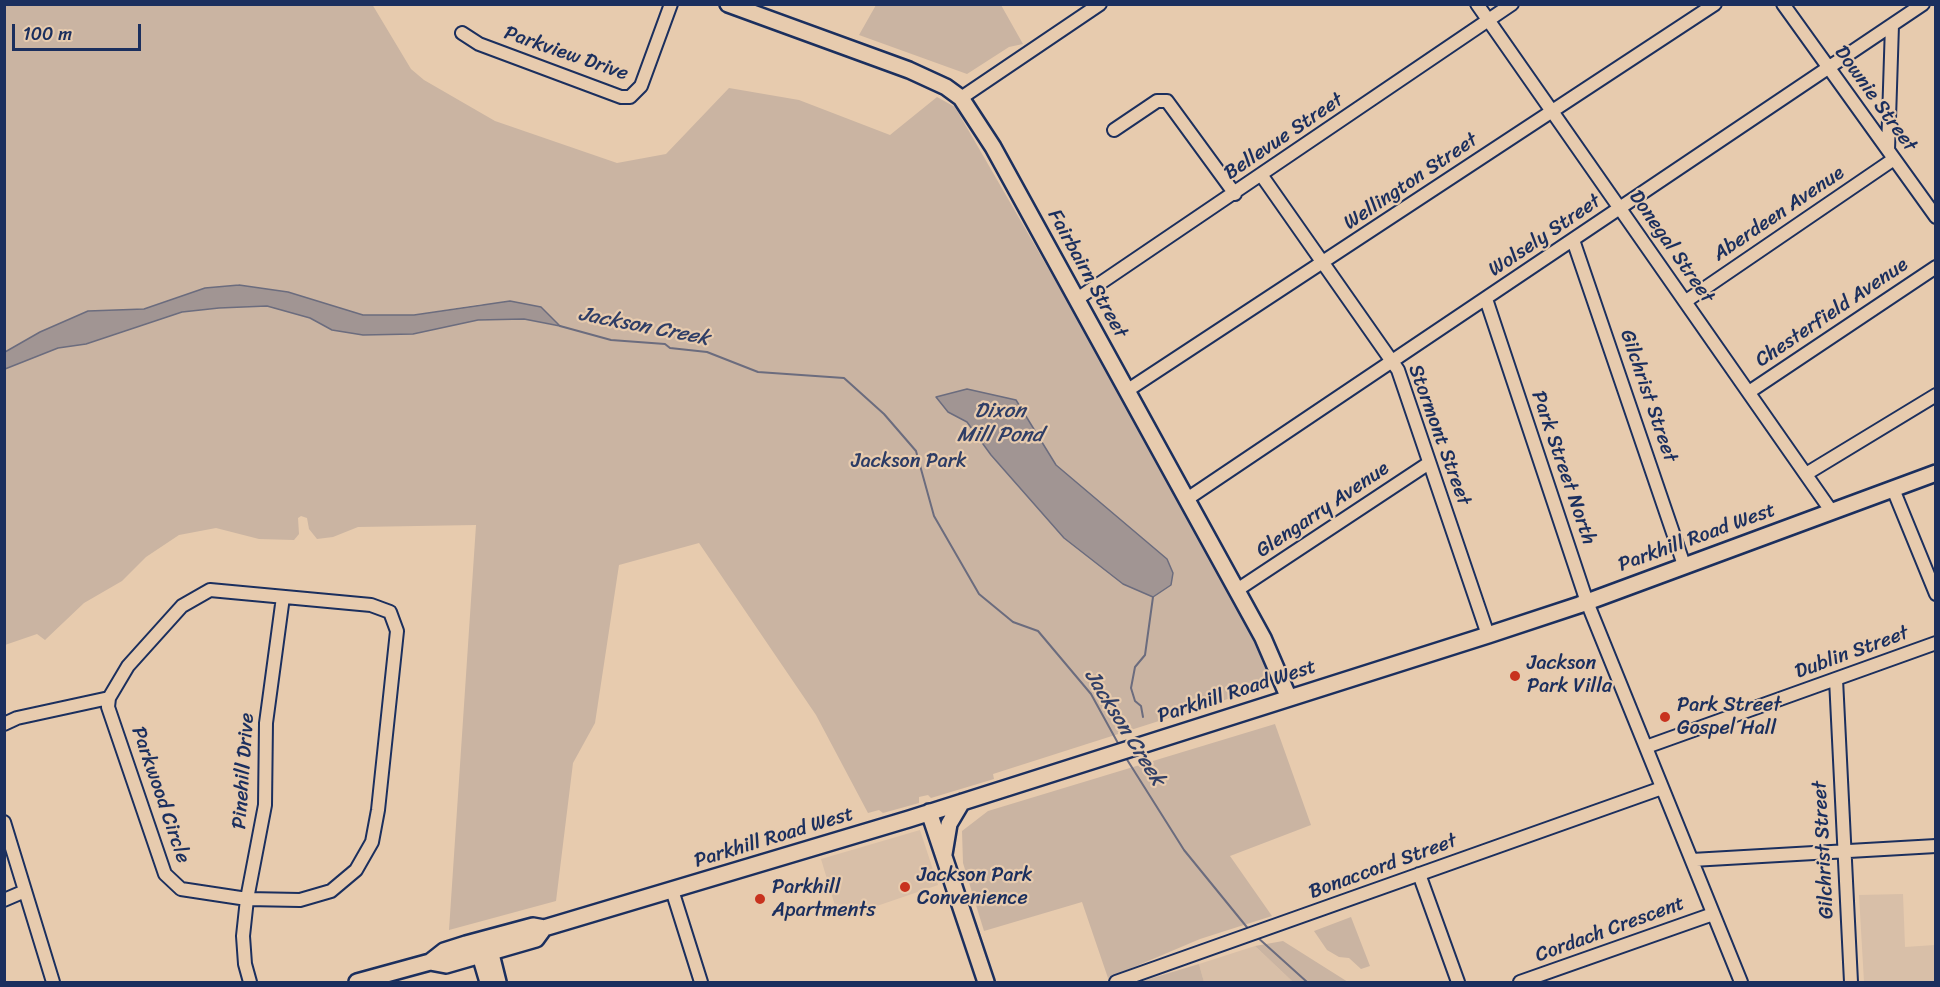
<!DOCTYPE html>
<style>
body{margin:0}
#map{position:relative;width:1940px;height:987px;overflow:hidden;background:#e7cbae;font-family:Sriracha,sans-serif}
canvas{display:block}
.frame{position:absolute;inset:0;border:6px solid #1b2f5e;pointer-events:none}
.scale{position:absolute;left:12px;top:24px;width:129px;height:27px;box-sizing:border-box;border:3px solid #1b2f5e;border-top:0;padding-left:8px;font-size:18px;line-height:21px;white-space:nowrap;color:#1b2f5e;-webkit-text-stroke:4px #e7cbae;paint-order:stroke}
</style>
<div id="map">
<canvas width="1940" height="987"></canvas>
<div class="frame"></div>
<div class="scale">100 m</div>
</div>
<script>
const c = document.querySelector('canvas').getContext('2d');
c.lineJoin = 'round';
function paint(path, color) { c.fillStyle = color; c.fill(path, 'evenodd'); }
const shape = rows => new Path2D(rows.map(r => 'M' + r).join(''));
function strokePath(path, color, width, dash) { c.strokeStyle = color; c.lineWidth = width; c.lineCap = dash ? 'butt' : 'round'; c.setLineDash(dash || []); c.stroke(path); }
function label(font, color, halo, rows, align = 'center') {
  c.font = font + ' Sriracha,sans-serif'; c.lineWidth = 4.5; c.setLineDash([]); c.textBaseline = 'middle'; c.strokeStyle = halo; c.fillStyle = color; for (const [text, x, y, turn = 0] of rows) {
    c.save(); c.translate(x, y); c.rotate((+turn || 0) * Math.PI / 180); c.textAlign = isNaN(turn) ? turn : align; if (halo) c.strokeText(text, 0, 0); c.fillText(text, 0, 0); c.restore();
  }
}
paint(shape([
 [920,830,938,885,839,919,821,859],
 [1903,894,1905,947,1935,945,1935,982,1864,982,1859,895],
 [1255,946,1293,982,1204,982,1199,964]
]), '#d8bfa8');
paint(shape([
 [372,4,411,69,424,80,495,121,617,163,666,154,729,88,799,100,890,135,937,97,955,107,1119,391,1219,575,1265,661,1265,679,1256,690,993,774,994,779,931,798,928,795,919,797,919,803,883,813,879,810,868,813,816,715,699,543,619,565,595,723,573,763,556,901,449,930,476,525,358,527,333,537,317,539,309,529,307,518,301,516,298,518,299,534,294,540,259,539,216,528,179,535,146,557,122,581,84,603,45,640,37,634,5,645,4,369,10,365,58,348,86,344,182,312,220,308,267,306,310,318,332,330,413,334,478,320,524,319,558,326,482,304,414,315,363,315,288,292,239,285,205,288,144,309,88,311,40,332,5,352,5,5],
 [876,5,1001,5,1023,44,1009,47,967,74,859,35],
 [1275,724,1311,825,1230,856,1272,916,1200,939,1108,978,1082,902,984,931,963,863,962,831,988,811],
 [1351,917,1370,966,1361,969,1349,958,1339,957,1327,950,1314,931],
 [1283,941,1348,982,1293,982,1255,946],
 [1199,964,1204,982,1139,982]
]), '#cab4a2');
const water = shape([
 [239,285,288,292,363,315,414,315,510,301,541,307,560,326,524,319,478,320,413,334,363,335,332,330,310,318,267,306,219,308,182,312,86,344,58,348,5,369,5,352,40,332,88,311,144,309,205,288,239,285],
 [967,389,1016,400,1056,465,1167,559,1173,573,1171,585,1153,597,1123,584,1064,538,991,455,967,422,948,412,936,397,967,389]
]);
paint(water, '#a19593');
strokePath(water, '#6b6c7e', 1.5);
strokePath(shape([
 [560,326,611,340,665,344,670,348,707,352,758,372,844,378,884,414,916,451,934,516,979,594,1013,622,1038,631,1091,694,1119,745],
 [1143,717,1141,706,1135,701,1131,688,1135,667,1145,655,1153,597],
 [1126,758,1184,850,1250,931],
 [1256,936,1307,982]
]), '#6b6c7e', 2);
const minor = shape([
 [1477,4,1832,512],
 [1783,4,1936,217],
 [462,33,479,44,621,97,630,97,641,86,671,4],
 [961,98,1100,4],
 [1114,130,1157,101,1167,101,1235,194],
 [1888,150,1892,25],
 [1262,176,1398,370,1488,635],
 [1573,240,1684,565],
 [1077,299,1512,4],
 [1486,299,1587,602,1741,982],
 [1686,301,1894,159],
 [1128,390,1715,4],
 [1749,392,1936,267],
 [1806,474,1936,395],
 [1893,489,1936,594],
 [1187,499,1923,4],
 [210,590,371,605,390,612,397,631,378,810,372,842,356,870,331,891,300,900,247,899,181,889,165,874,108,707,109,698,128,666,182,606,210,590],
 [1237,590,1429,463],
 [1836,679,1851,982],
 [4,724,17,718,109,698],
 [1646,747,1936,643],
 [4,822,53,982],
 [1692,860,1936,846],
 [1419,874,1458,982],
 [672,890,701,982],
 [4,900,25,891],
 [250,982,245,964,243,936,247,899,265,805,266,723,283,597],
 [1116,982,1662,788],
 [1520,982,1713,914]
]);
const major = shape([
 [728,4,909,70,946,87,961,98,993,147,1263,638,1288,696],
 [929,812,986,982],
 [944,854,949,824,962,802],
 [488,942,498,982],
 [477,945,488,982],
 [430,962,446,965,536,939,544,928],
 [357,982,430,962,444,951,466,944,533,926,544,928,909,819,1488,635,1579,605,1936,473]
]);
strokePath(minor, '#1b2f5e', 16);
strokePath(major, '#1b2f5e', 20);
strokePath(minor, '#e7cbae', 12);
strokePath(major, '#e7cbae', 15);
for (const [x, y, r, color] of [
 [1515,676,6,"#c8321e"],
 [1665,717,6,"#c8321e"],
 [905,887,6,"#c8321e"],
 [760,899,6,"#c8321e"]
]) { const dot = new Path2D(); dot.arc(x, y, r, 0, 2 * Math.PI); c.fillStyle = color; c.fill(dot); strokePath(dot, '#e7cbae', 2); }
label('20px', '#1b2f5e', '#e7cbae', [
 ["Parkview Drive",566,54,19],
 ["Downie Street",1875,99,54],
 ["Bellevue Street",1284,137,-34],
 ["Wellington Street",1411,182,-34],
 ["Aberdeen Avenue",1779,214,-34],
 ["Wolsely Street",1545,236,-34],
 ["Donegal Street",1671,247,55],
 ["Fairbairn Street",1087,274,61],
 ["Chesterfield Avenue",1832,313,-34],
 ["Gilchrist Street",1648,396,71],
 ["Stormont Street",1439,435,70],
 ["Park Street North",1563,468,71],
 ["Glengarry Avenue",1323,510,-34],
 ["Parkhill Road West",1697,538,-20],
 ["Dublin Street",1852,653,-20],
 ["Parkhill Road West",1237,692,-18],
 ["Pinehill Drive",244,771,-86],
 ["Parkwood Circle",160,795,71],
 ["Parkhill Road West",774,838,-17],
 ["Gilchrist Street",1824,850,-93],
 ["Bonaccord Street",1383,867,-20],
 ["Cordach Crescent",1610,930,-20]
]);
label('20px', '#2c3c65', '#e7cbae', [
 ["Jackson Park",909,462]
]);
label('20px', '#1b2f5e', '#e7cbae', [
 ["Jackson",1527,664],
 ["Park Villa",1527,687],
 ["Park Street",1677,706],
 ["Gospel Hall",1677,729],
 ["Jackson Park",917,876],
 ["Convenience",917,899],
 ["Parkhill",772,888],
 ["Apartments",772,911]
], 'left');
label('italic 21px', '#2f3e66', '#e7cbae', [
 ["Jackson Creek",644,327,11],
 ["Dixon",1000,412],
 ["Mill Pond",1000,436],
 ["Jackson Creek",1124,728,58]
]);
</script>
